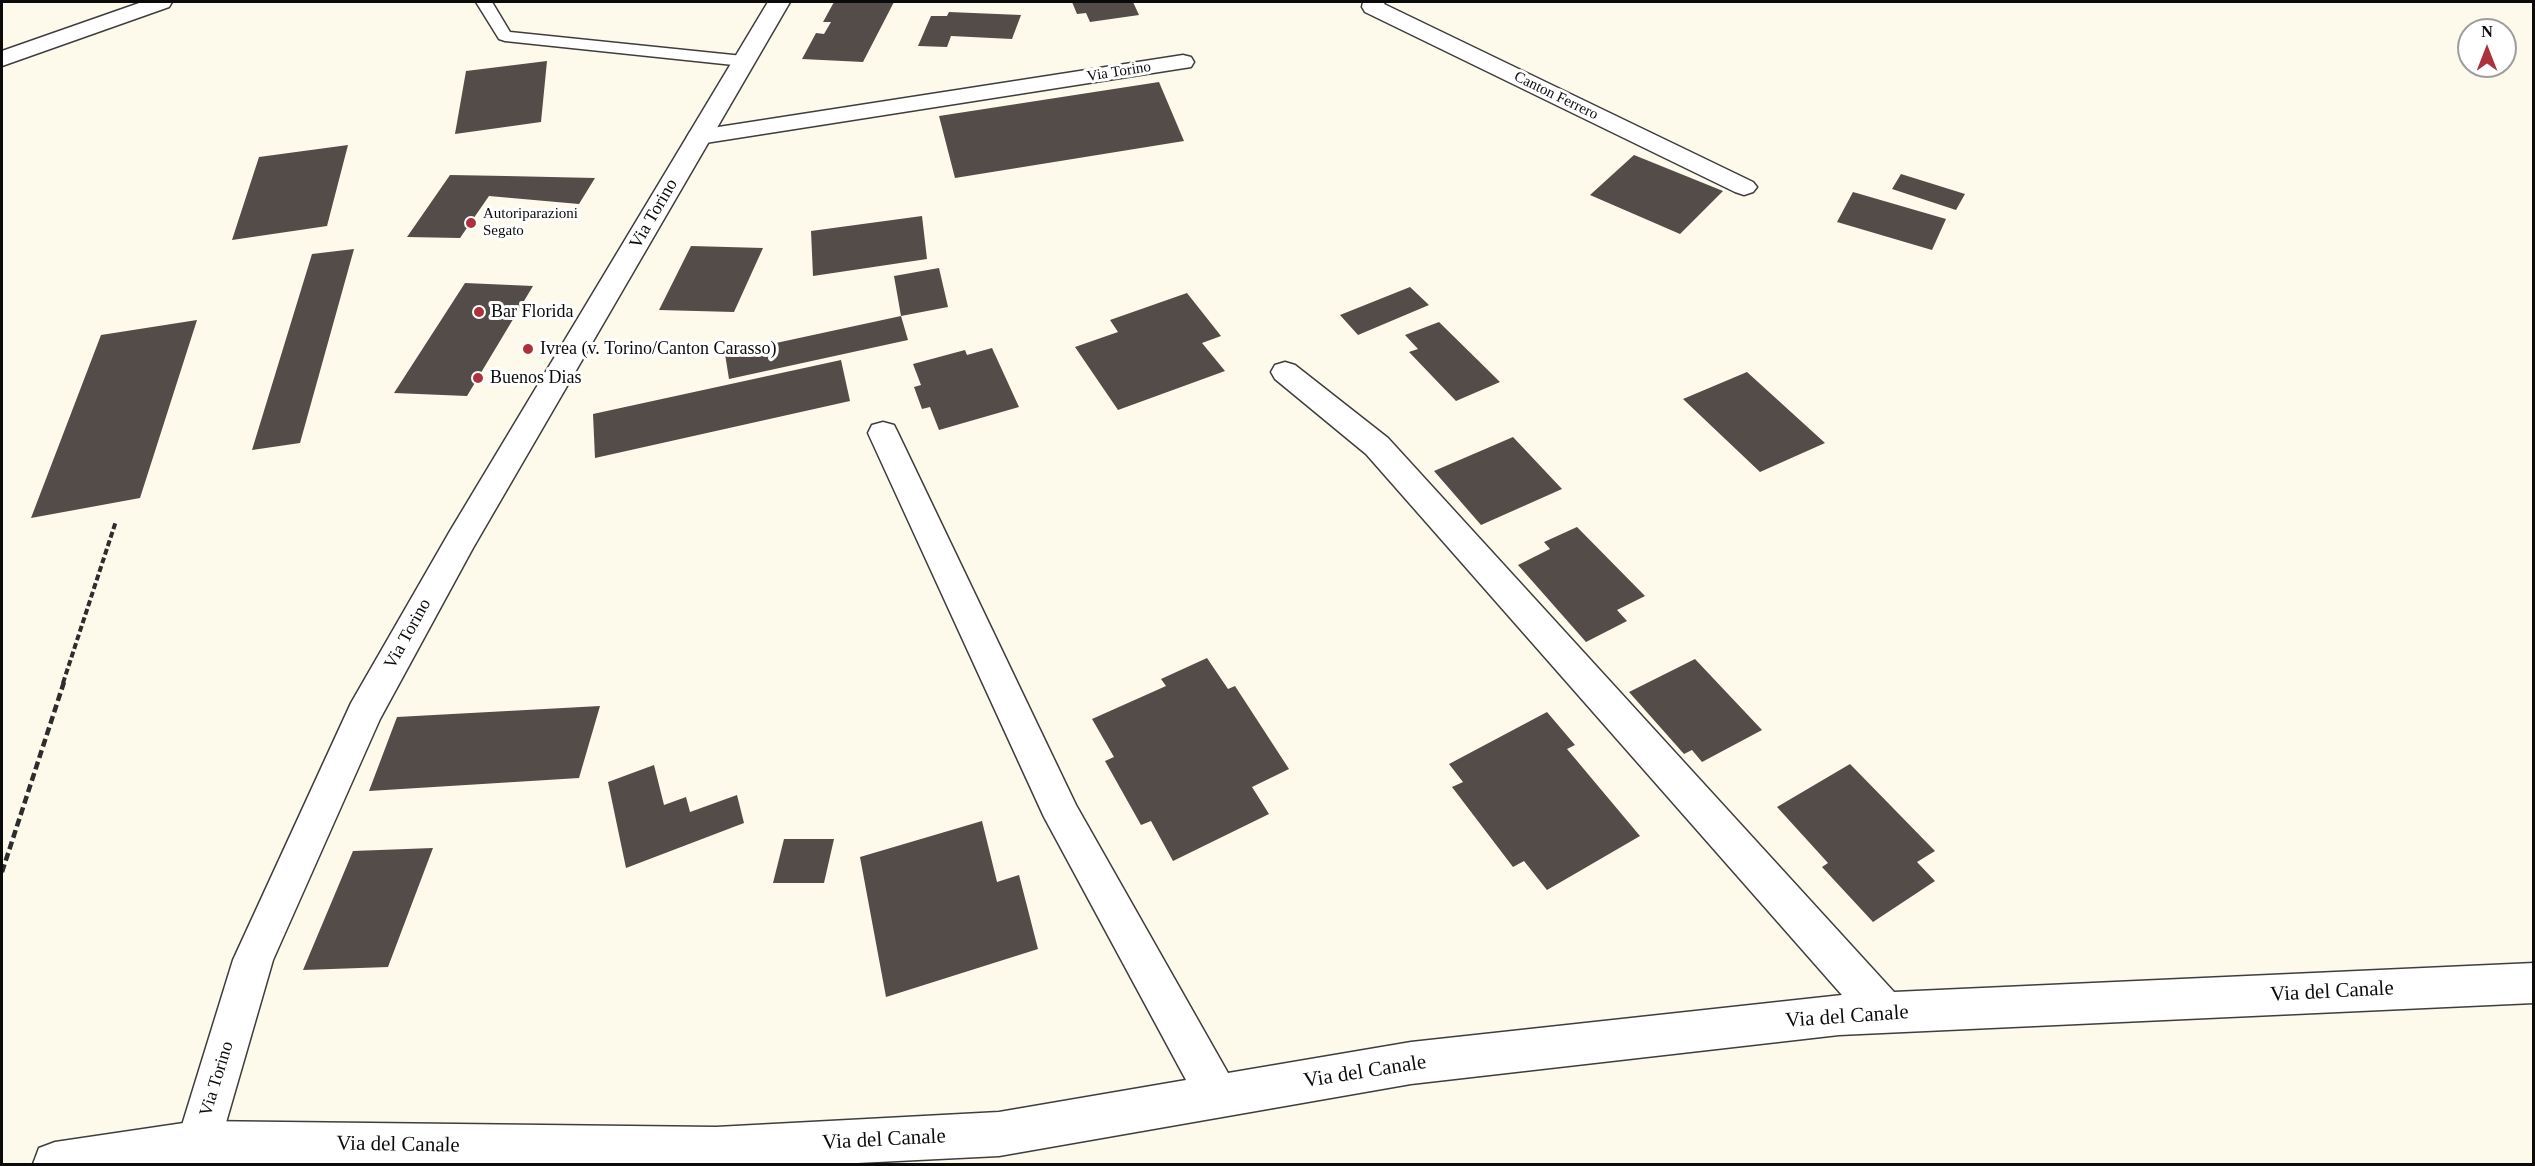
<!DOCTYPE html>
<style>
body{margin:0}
#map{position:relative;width:2535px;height:1166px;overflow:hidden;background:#fdf9eb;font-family:Georgia,serif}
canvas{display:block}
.frame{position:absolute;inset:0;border:3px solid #0b0b0b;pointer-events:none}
.north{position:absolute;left:2457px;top:18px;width:60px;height:60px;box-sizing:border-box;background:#fff;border:2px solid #9d9d9d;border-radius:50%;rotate:0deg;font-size:16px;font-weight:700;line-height:24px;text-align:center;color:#0b0b0b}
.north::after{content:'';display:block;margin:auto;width:21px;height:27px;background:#ad313b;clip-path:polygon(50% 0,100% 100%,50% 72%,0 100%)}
</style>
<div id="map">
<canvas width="2535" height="1166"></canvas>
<div class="frame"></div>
<div class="north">N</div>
</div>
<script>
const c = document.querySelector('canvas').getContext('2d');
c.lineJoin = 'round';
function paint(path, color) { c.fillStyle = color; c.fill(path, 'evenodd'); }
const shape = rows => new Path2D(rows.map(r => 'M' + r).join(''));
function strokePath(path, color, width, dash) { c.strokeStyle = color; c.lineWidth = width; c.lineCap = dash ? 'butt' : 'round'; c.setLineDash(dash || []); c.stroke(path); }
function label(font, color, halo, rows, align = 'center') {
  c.font = font + ' Georgia,serif'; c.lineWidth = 6; c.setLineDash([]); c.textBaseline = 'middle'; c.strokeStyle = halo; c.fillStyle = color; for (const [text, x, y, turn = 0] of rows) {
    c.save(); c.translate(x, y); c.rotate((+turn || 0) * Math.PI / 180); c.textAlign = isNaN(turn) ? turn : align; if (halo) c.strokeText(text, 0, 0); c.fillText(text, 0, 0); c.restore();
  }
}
paint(shape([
 [834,2,894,2,863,62,802,59,816,33,824,34,831,22,823,22],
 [1072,2,1133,2,1139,15,1090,22,1086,13,1077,14],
 [949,12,1021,15,1012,39,951,36,947,47,918,46,931,16,947,16],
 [547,61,541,122,455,134,466,71],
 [1159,82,1184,141,955,178,939,116],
 [348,145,327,226,232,240,259,157],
 [1634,155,1723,191,1680,234,1590,195],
 [1901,174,1965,194,1956,210,1892,189],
 [450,175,506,176,595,178,579,204,489,196,460,238,407,237],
 [1853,192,1946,219,1932,250,1837,222],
 [922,216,927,259,813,276,811,231],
 [691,246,763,248,734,312,659,310],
 [354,249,300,443,252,450,312,254],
 [939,268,948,307,901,316,908,340,729,379,725,354,901,316,894,276],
 [465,283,533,286,467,396,394,393],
 [1410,287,1429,305,1358,335,1340,315],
 [1187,293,1221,336,1202,343,1225,371,1118,410,1075,347,1118,332,1110,320],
 [197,320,140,498,31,518,101,335],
 [1439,322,1500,382,1456,401,1409,352,1418,349,1405,335],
 [992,348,1019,407,939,430,930,407,922,409,914,387,921,385,913,364,965,350,967,355],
 [841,360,850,401,595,458,593,414],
 [1747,372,1825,443,1760,472,1683,399],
 [1513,437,1562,489,1481,525,1434,471],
 [1577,527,1645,596,1617,610,1627,621,1586,642,1518,565,1550,549,1544,542],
 [1207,658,1228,689,1235,686,1289,769,1252,787,1269,814,1173,861,1151,821,1141,825,1105,761,1114,757,1092,719,1166,686,1161,679],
 [1695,659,1762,730,1702,762,1692,750,1684,754,1629,692],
 [600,706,579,778,369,791,397,717],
 [1547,712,1575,745,1567,749,1640,836,1547,890,1524,861,1513,867,1452,787,1463,782,1449,764],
 [1850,764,1935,851,1917,862,1935,881,1873,922,1822,867,1828,863,1777,807],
 [654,765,664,805,686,797,690,812,737,795,744,823,626,868,608,782],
 [982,821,997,882,1019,875,1038,949,886,997,860,857],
 [784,839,834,839,824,883,773,883],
 [433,848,388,967,303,970,353,851]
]), '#534c49');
const service = shape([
 [476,2,492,2,510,32,743,56,751,61,743,66,505,41,499,39,476,2]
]);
const minor = shape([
 [142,2,172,2,169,7,2,66,2,51,142,2],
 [1363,2,1385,2,1384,4,1753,182,1757,187,1753,192,1744,195,1735,192,1365,12,1362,7,1363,2],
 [1183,55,1191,57,1194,62,1191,67,699,144,690,142,687,137,690,132,699,130,1183,55],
 [1285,362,1295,365,1388,438,1894,992,2534,963,2534,1003,1839,1035,1411,1084,999,1156,837,1164,33,1164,39,1148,55,1142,197,1121,716,1127,999,1112,1186,1080,1044,817,868,433,872,425,883,422,894,425,898,433,1076,805,1228,1073,1411,1042,1842,995,1366,454,1275,379,1271,372,1275,365,1285,362]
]);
const tertiary = shape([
 [768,2,790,2,473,548,380,719,273,960,214,1164,170,1164,233,960,351,703,450,531,768,2]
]);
strokePath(service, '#3e3e3e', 3);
strokePath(minor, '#3e3e3e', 3);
strokePath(tertiary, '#3e3e3e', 3);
strokePath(shape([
 [63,683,116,521]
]), '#2d2d2d', 4, [6, 3]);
strokePath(shape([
 [2,872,64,682]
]), '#2d2d2d', 4.5, [8, 4]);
paint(service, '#fff');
paint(minor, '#fff');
paint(tertiary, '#fff');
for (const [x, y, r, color] of [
 [471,223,6,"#ad313b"],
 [479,312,6,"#ad313b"],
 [528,349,6,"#ad313b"],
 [478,378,6,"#ad313b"]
]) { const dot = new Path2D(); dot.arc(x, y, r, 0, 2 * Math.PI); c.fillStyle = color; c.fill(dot); strokePath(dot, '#fff', 2); }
label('15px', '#0b0b0b', '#fff', [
 ["Via Torino",1119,72,-9],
 ["Canton Ferrero",1556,96,26]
]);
label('15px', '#0b0b0b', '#fff', [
 ["Autoriparazioni",483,214],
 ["Segato",483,231]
], 'left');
label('18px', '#0b0b0b', '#fff', [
 ["Via Torino",654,214,-60],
 ["Via Torino",408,634,-61],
 ["Via Torino",217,1079,-73]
]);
label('18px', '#0b0b0b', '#fff', [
 ["Bar Florida",491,312],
 ["Ivrea (v. Torino/Canton Carasso)",540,349],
 ["Buenos Dias",490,378]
], 'left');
label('21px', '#0b0b0b', '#fff', [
 ["Via del Canale",2332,992,-3],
 ["Via del Canale",1847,1017,-4],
 ["Via del Canale",1365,1072,-9],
 ["Via del Canale",884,1140,-3],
 ["Via del Canale",398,1145,1]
]);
</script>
